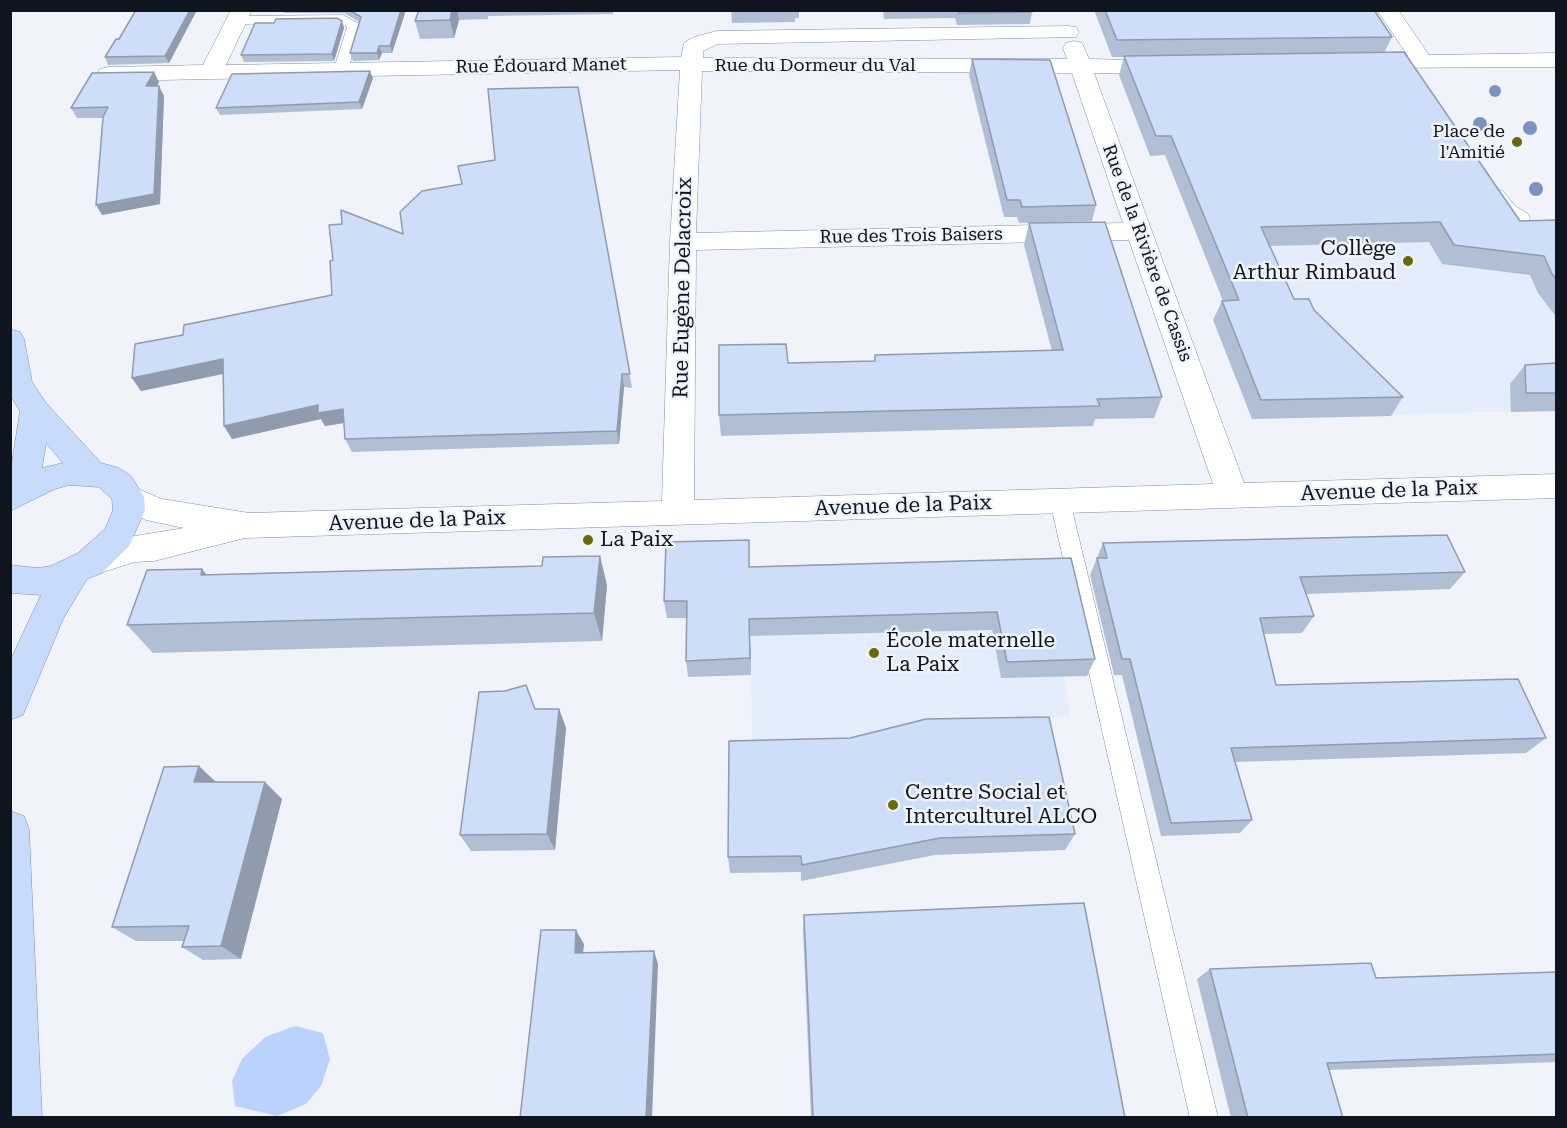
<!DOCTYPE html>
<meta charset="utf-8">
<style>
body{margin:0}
#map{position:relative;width:1567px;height:1128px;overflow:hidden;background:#f0f3fa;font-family:"Roboto Serif",serif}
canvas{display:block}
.frame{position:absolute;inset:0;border:12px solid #0f151f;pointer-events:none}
</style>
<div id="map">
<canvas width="1567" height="1128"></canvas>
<div class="frame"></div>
</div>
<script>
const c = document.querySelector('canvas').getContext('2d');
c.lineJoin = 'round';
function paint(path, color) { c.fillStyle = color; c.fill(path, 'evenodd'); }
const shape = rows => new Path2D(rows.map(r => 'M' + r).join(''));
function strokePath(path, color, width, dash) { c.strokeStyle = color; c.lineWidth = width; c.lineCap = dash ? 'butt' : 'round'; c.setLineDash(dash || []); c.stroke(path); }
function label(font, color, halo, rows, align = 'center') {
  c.font = font + ' "Roboto Serif",serif'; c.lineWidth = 5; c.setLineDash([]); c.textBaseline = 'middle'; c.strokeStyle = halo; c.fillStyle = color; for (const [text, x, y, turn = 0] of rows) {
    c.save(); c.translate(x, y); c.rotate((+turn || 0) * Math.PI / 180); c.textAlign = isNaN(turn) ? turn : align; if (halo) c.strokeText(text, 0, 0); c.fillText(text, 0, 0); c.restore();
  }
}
paint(shape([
 [1247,234,1556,239,1556,410,1252,419,1213,320,1284,318],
 [750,558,750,584,1048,576,1070,716,1037,718,753,760,751,675,688,677,689,619,667,618]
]), '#e4edfc');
paint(shape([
 [295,1026,323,1033,330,1059,321,1086,306,1104,277,1116,235,1106,232,1081,242,1059,265,1037]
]), '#bbd3fc');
const service = shape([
 [343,15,361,25,348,69,341,73,334,69,347,27,340,23,237,24,230,20,237,16,343,15],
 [1497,189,1503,191,1515,206,1528,214,1530,218,1528,222,1516,222,1503,214,1489,194,1497,189],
 [1060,493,1067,495,1070,501,1218,1118,1190,1118,1050,501,1053,495,1060,493]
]);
const minor = shape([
 [231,10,252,10,226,65,681,57,684,43,694,37,717,31,1068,26,1076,27,1079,32,1076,37,718,44,703,51,703,58,1067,59,1063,48,1066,43,1074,41,1082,43,1089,59,1174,61,1177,66,1174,71,1166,73,1094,73,1244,483,1556,474,1556,498,245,538,154,561,135,562,90,576,78,573,74,563,78,553,135,536,184,528,146,520,117,506,112,497,117,488,128,485,162,499,249,513,662,501,670,242,680,70,108,81,100,79,97,74,100,69,108,67,203,65,231,10],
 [702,71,1072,73,1123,223,696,233,702,71],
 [1129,240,1213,484,694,500,696,250,1129,240],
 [1377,10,1398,10,1429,55,1556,53,1556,67,1357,68,1354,63,1357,58,1365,56,1408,56,1377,10]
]);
const secondary = shape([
 [10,329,20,332,24,339,32,382,46,403,101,463,119,468,131,476,144,497,145,510,129,546,102,573,87,579,63,619,23,715,10,720,10,661,41,595,10,593,10,565,37,568,51,566,78,553,105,529,113,510,112,499,99,487,69,485,55,489,10,511,10,475,20,411,10,395,10,329],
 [46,443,63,463,42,468,46,443],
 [10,811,24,816,29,829,42,1118,10,1118,10,811]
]);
strokePath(service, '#7e8fac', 1);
strokePath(minor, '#7e8fac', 1);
strokePath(secondary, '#7e8fac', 1);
paint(service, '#fff');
paint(minor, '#fff');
paint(secondary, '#c8dbfb');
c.fillStyle = '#7b93be';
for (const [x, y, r] of [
 [1495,91,6],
 [1480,124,7],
 [1530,128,7],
 [1536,189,7]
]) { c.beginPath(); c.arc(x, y, r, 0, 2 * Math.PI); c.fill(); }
paint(shape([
 [136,10,197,10,169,63,108,65,105,57,119,39],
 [283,10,406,10,392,53,382,53,379,60,353,61,350,53,359,22,344,13,284,13],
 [419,10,613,10,613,14,488,16,488,19,459,20,454,38,420,39,415,21],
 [731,10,799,10,799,18,795,18,795,22,732,23],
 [883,10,1032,10,1032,12,1030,24,957,25,955,18,884,19],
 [1094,10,1374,10,1392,37,1384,53,1520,221,1557,220,1557,318,1538,293,1530,275,1442,264,1429,242,1270,246,1294,299,1314,310,1403,397,1391,416,1252,419,1213,320,1222,301,1223,301,1165,155,1150,156,1119,75,1124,57,1112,57],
 [344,28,334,61,244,62,241,55],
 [972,59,1096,205,1092,221,1019,223,1017,217,1004,217,969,75],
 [154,72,159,82,157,86,164,96,160,204,102,215,103,118,77,118,71,108],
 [373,78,362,109,220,115,216,108],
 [578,87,632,388,624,387,619,444,352,452,345,439,344,423,325,426,321,419,232,439,224,426,224,374,141,391,132,378,183,335,332,295,333,260,403,234,462,184,495,160],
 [1029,223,1162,397,1154,418,1095,419,1093,426,721,436,719,415,788,363,874,361,875,355,1052,351,1024,245],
 [1557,363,1557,411,1511,412,1510,384,1525,365],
 [1103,543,1465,572,1450,589,1306,594,1314,616,1302,633,1264,634,1276,685,1546,738,1526,753,1235,762,1252,820,1240,833,1161,836,1122,675,1114,675,1090,575],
 [1071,558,1095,659,1087,676,1001,678,992,630,750,636,751,675,688,677,686,661,687,618,667,618,664,601,750,567],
 [207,575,607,585,602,641,153,653,127,625],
 [536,709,559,709,566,728,555,850,471,851,460,835],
 [729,741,1075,834,1065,850,935,855,801,881,801,872,730,873,728,857],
 [216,782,282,799,241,959,203,960,182,947,184,941,136,941,112,927],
 [804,915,1125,1118,811,1118,803,929],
 [1210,969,1376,978,1557,972,1557,1062,1329,1070,1343,1118,1231,1118,1197,979]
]), '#b1bfd5');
paint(shape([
 [190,10,197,10,169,63,165,56],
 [401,10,406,10,392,53,390,46],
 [452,10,457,10,459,20,454,38,450,20],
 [342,21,344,28,334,61,332,54],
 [379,46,382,53,379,60,377,53],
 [370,71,373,78,362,109,359,102],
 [154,72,159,82,151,96,146,86],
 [159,86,164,96,160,204,102,215,96,205],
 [223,359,231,372,141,391,132,378],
 [622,374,624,387,619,444,617,431],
 [318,405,343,409,350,422,325,426,321,419,232,439,224,426],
 [600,556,607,585,602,641,594,613],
 [202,569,225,597,201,575],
 [749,619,750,636,751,675,750,658],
 [559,709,566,728,555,850,547,834],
 [199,766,218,784,194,782],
 [265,782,282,799,241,959,221,946],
 [576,930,584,944,582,966,575,953],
 [654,951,658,964,652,1118,646,1118]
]), '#909bae');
const building = shape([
 [136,10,190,10,165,56,105,57,116,39,119,39,136,10],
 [349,10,401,10,390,46,379,46,377,53,350,53,361,17,349,10],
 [419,10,452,10,450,20,415,21,419,10],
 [958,10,1032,10,1032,12,959,13,958,10],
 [1105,10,1374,10,1392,37,1117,40,1105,10],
 [337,18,342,21,332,54,241,55,255,23,274,23,276,19,337,18],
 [1404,52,1520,221,1557,220,1557,280,1552,274,1544,256,1454,245,1440,222,1261,227,1294,299,1309,299,1314,310,1403,397,1261,400,1222,301,1239,300,1171,136,1156,136,1124,56,1404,52],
 [972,59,1050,60,1096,205,1022,207,1020,200,1007,200,972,59],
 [370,71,359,102,216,108,232,74,370,71],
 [154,72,146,86,159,86,154,194,96,205,103,117,108,107,71,108,92,73,154,72],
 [578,87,630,374,622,374,617,431,345,439,343,409,318,413,318,405,224,426,223,359,132,378,135,344,183,335,184,325,332,295,330,261,333,260,329,225,342,224,341,210,403,234,400,212,422,191,462,184,458,166,495,160,488,89,578,87],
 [1105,222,1162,397,1097,399,1100,406,719,415,719,345,786,344,788,363,875,361,875,355,1063,350,1029,223,1105,222],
 [1557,363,1557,393,1526,393,1525,365,1557,363],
 [1447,535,1465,572,1300,577,1314,616,1260,618,1276,685,1518,679,1546,738,1231,748,1252,820,1171,823,1130,659,1122,659,1097,558,1107,558,1103,543,1447,535],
 [749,540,749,567,1071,558,1095,659,1007,662,997,612,749,619,750,658,686,661,687,601,664,601,666,542,749,540],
 [600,556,594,613,127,625,147,570,202,569,201,575,542,566,543,557,600,556],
 [526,685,535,709,559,709,547,834,460,835,479,692,505,691,526,685],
 [1049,717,1075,834,940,838,802,865,801,856,728,857,729,741,850,738,926,719,1049,717],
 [199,766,194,782,265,782,221,946,182,947,189,926,112,927,164,767,199,766],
 [1084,903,1125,1118,813,1118,804,915,1084,903],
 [541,930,576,930,575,953,654,951,646,1118,520,1118,541,930],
 [1371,963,1376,978,1557,972,1557,1054,1327,1063,1343,1118,1248,1118,1210,969,1371,963]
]);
paint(building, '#cedef8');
strokePath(building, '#909bae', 1.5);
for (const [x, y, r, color] of [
 [1517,142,6,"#686a08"],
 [1408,261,6,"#686a08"],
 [588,540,6,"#686a08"],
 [874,653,6,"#686a08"],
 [893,805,6,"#686a08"]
]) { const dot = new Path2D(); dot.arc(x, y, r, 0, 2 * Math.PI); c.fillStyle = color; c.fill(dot); strokePath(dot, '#f0f3fa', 2); }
label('18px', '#0f151f', '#f0f3fa', [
 ["Rue Édouard Manet",541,66,-1],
 ["Rue du Dormeur du Val",815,66],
 ["Rue des Trois Baisers",911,236,-1],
 ["Rue de la Rivière de Cassis",1147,253,70]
]);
label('18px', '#0f151f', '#f0f3fa', [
 ["Place de",1505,132],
 ["l'Amitié",1505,153]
], 'right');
label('21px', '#0f151f', '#f0f3fa', [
 ["Collège",1396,249,"right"],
 ["Arthur Rimbaud",1396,273,"right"],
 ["La Paix",600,540],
 ["École maternelle",886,641],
 ["La Paix",886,665],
 ["Centre Social et",905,793],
 ["Interculturel ALCO",905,817]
], 'left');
label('21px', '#0f151f', '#f0f3fa', [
 ["Rue Eugène Delacroix",683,288,-89],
 ["Avenue de la Paix",1389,491,-2],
 ["Avenue de la Paix",903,506,-2],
 ["Avenue de la Paix",417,521,-2]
]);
</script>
